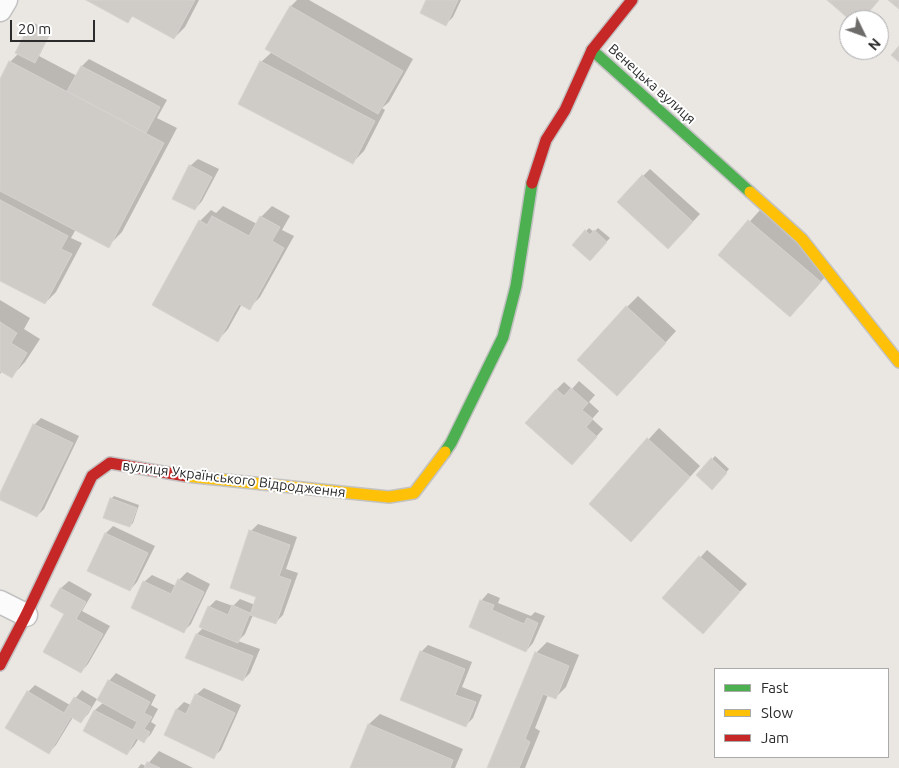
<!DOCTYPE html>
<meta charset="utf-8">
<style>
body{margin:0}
#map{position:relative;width:899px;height:768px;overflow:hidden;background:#eae6e2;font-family:Ubuntu,sans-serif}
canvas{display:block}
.legend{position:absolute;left:714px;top:668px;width:175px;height:90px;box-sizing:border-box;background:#fff;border:1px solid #aaa;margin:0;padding:6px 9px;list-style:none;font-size:15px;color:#2b2b2b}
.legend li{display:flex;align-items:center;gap:10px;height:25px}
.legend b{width:25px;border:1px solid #aaa}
.north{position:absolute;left:839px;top:10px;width:50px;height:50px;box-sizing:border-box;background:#fff;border:1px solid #aaa;border-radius:50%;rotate:132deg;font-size:14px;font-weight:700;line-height:20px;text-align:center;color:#2b2b2b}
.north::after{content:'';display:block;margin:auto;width:18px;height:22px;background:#6e6c6b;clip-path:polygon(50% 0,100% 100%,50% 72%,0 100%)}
.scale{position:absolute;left:10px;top:20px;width:85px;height:22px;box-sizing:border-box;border:2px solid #2b2b2b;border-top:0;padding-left:6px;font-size:15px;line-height:18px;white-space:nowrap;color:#2b2b2b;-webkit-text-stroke:4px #fff;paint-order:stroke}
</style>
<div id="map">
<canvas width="899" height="768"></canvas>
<ul class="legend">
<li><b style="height:6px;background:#4caf50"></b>Fast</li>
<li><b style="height:6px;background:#ffc107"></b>Slow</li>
<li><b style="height:6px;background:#c62828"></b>Jam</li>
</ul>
<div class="north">N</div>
<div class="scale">20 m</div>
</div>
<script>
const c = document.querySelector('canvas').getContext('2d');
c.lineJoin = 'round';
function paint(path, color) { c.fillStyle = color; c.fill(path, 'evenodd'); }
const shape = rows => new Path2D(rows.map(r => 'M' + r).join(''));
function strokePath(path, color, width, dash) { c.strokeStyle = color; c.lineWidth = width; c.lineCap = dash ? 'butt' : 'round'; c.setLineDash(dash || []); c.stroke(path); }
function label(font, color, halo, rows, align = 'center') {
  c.font = font + ' Ubuntu,sans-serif'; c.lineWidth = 4; c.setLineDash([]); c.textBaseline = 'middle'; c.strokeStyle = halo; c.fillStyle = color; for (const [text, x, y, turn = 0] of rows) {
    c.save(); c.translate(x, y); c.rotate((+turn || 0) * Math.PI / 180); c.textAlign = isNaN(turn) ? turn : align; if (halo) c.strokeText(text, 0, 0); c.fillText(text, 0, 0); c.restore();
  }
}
paint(shape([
 [89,0,199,0,185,27,174,38,133,16,128,21],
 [297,0,309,0,413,59,389,102,382,108,385,110,364,151,353,162,261,62,272,52,266,48,291,6],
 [428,0,461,0,453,17,446,24],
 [34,23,51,32,39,56,77,76,82,66,89,59,167,100,157,118,177,128,122,232,108,246,76,229,71,238,82,243,56,292,45,303,0,279,0,81,10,62,18,54,30,27],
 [198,159,219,169,202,201,195,209,190,166],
 [650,169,700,214,676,240,643,176],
 [223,206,257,224,261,217,272,206,290,216,282,230,294,236,260,297,249,308,242,304,228,329,218,340,200,221,211,210,216,213],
 [760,210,831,270,801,305,720,255],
 [589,228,594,232,598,228,610,238,590,259,573,245],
 [638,296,676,331,628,384,627,307],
 [0,300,30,318,24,329,40,339,25,362,12,376,2,371,0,374],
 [579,381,595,395,589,402,599,411,592,419,603,429,579,456,557,389,564,382,572,389],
 [41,418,79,436,44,509,37,516,0,499,0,496,34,425],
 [659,428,700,466,631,541,590,504],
 [715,456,729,469,712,488,698,475],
 [114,496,139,505,133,523,130,526,111,499],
 [258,524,297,537,286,569,298,573,283,615,275,623,253,615,245,634,238,641,260,649,250,673,243,680,197,634,203,628,209,607,216,600,233,606,240,599,255,605,258,596,251,531],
 [113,526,155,546,137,582,130,590,88,570,106,533],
 [707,550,747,584,710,625,664,598],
 [187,572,210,584,191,624,184,631,144,582,152,575,176,586,179,580],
 [69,581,92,594,82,611,110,626,88,664,81,672,66,613,52,605,61,588],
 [488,593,500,598,498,603,531,616,535,612,545,616,533,643,526,651,481,601],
 [547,642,579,655,566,687,555,698,548,695,535,728,540,731,525,768,489,768,536,653],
 [428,645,472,662,462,687,482,695,473,718,466,725,421,652],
 [116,673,156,695,151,705,158,709,151,722,156,725,151,734,144,741,139,738,134,746,127,754,84,731,95,710,104,702,109,681],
 [35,685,70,705,82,690,97,699,88,714,81,721,73,717,56,745,49,753,28,692],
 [204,688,241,705,221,750,213,757,165,735,177,709,184,702,191,705,196,695],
 [380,714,463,749,455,768,351,768,369,724],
 [159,751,193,768,138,768,141,764,146,766]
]), '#0003');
const building = shape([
 [86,0,195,0,174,39,132,16,128,23,86,0],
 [426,0,458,0,446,26,420,13,426,0],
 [827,0,879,0,862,20,850,20,827,0],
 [888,0,899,0,899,9,888,0],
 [290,6,403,71,378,114,265,49,290,6],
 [29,26,48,36,35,63,15,53,29,26],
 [899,46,899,62,891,55,899,46],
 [9,61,164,143,109,248,0,191,0,79,9,61],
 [260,61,375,121,353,164,238,104,260,61],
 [81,66,160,107,146,133,67,91,81,66],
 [189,165,212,177,195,210,172,199,189,165],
 [642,175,693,222,668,249,617,202,642,175],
 [0,200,68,236,61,249,72,254,45,304,0,281,0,200],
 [212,216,249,236,260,216,280,227,272,241,284,248,250,310,239,304,218,342,152,305,199,220,207,225,212,216],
 [748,220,821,282,790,317,718,255,748,220],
 [585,230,590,235,594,230,607,242,590,261,572,245,585,230],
 [626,306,666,343,617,396,577,360,626,306],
 [0,322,17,333,11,343,27,353,12,378,0,371,0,322],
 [571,388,588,403,582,410,593,419,586,427,597,437,572,465,525,423,556,389,564,396,571,388],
 [33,424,73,443,37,517,0,500,0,493,33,424],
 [647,438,690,477,631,542,589,504,647,438],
 [711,458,727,473,712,490,696,475,711,458],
 [110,498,137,508,130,527,103,518,110,498],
 [249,530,290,545,279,576,291,580,276,624,250,615,256,597,230,588,249,530],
 [105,533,148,553,130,591,87,571,105,533],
 [699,556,740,592,703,634,662,598,699,556],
 [178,579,204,592,184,633,131,608,143,581,171,594,178,579],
 [60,588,86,602,76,619,103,634,81,673,43,652,64,614,50,606,60,588],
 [480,600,494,605,492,610,524,624,527,618,538,623,526,652,469,627,480,600],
 [232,605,250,613,238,643,199,627,208,606,228,615,232,605],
 [196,634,253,656,243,681,185,658,196,634],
 [420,651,465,669,455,695,476,702,466,727,400,700,420,651],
 [535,652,569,666,556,699,543,694,525,739,530,742,519,768,487,768,535,652],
 [108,680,150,702,144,713,152,717,144,729,150,732,144,743,136,738,127,755,83,731,94,710,133,730,137,722,97,700,108,680],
 [27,691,64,713,74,697,91,707,81,723,71,717,49,754,5,728,27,691],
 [195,694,235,713,214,759,164,735,176,709,186,714,195,694],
 [368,724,453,760,450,768,350,768,368,724],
 [147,762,160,768,144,768,147,762]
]);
paint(building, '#cfccc8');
strokePath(building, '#d5d1ce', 1);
const street = shape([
 [0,10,6,0],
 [0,602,26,615]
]);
const fast = shape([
 [592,50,750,192],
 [445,452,451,443,503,337,516,286,532,183]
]);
const slow = shape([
 [750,192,802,239,899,362],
 [186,476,389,497,414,493,445,452]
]);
const jam = shape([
 [532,183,546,140,565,110,592,50,632,0],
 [0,665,26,615,92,476,110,463,186,476]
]);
strokePath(street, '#c3c2c2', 25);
strokePath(fast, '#c3c2c2', 14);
strokePath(slow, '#c3c2c2', 14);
strokePath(jam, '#c3c2c2', 14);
strokePath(street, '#fcfbfb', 22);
strokePath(fast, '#4caf50', 11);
strokePath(slow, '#ffc107', 11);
strokePath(jam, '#c62828', 11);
label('14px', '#2b2b2b', '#fff', [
 ["Венецька вулиця",652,84,42],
 ["вулиця Українського Відродження",234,479,7]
]);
</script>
